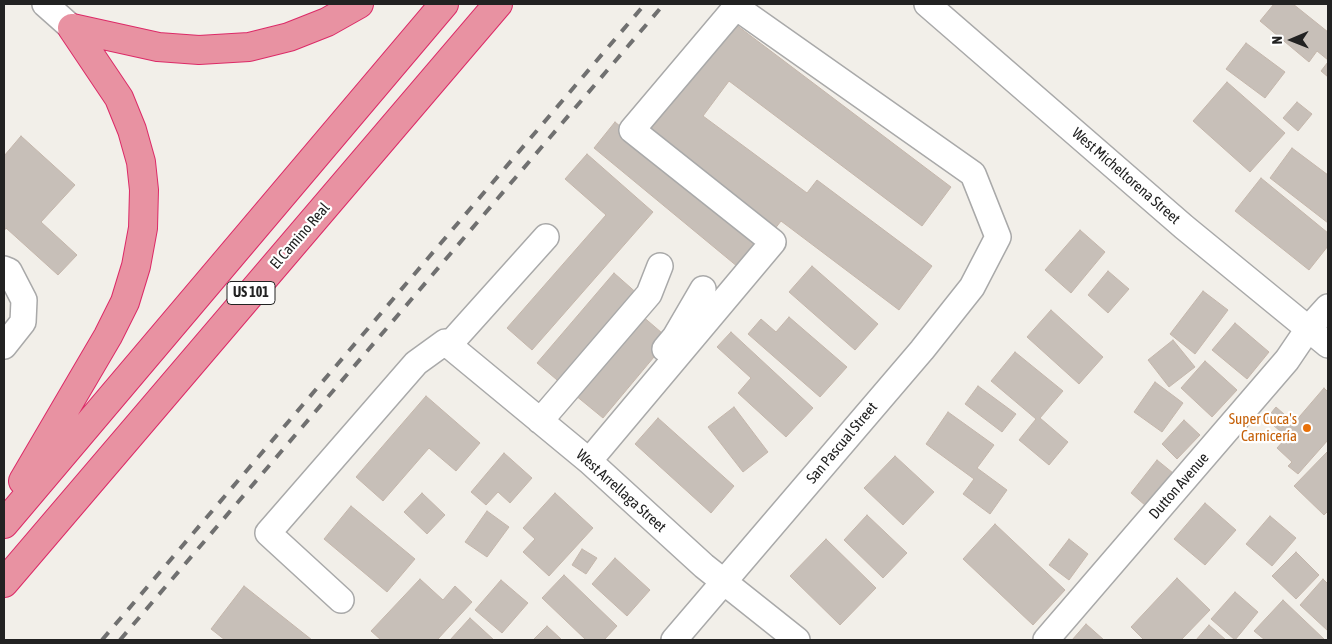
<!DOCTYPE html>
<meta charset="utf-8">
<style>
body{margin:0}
#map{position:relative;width:1332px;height:644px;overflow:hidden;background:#f2efe9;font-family:"Asap Condensed",sans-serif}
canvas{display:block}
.frame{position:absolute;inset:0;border:5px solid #222;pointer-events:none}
.north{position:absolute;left:1267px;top:15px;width:50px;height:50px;-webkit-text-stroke:4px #fff;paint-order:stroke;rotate:269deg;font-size:14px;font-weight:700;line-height:20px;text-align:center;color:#222}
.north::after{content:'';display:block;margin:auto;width:18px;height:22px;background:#222;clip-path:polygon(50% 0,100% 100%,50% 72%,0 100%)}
</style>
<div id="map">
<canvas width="1332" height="644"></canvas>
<div class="frame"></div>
<div class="north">N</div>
</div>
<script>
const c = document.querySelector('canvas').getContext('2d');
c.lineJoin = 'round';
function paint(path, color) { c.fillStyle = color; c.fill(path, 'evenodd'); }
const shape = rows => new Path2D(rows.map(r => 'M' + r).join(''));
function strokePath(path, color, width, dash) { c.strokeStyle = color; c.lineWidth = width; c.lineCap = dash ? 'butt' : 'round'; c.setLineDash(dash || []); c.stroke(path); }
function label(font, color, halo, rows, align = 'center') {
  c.font = font + ' "Asap Condensed",sans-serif'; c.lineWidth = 4.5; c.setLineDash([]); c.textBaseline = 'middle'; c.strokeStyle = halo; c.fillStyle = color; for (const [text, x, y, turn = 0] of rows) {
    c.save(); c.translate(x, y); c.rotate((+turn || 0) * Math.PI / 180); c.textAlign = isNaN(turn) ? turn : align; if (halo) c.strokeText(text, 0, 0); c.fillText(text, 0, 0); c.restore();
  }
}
const building = shape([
 [1274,4,1293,4,1328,32,1328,60,1317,51,1309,62,1260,21,1274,4],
 [731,21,951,187,922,226,729,81,703,116,807,193,817,180,932,266,899,310,781,221,774,230,647,134,731,21],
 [1246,43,1285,72,1265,98,1226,69,1246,43],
 [1328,62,1328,77,1321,71,1328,62],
 [1227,82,1285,133,1250,172,1193,121,1227,82],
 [1297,102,1312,114,1298,131,1283,118,1297,102],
 [615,122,759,241,738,267,594,148,615,122],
 [21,136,75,185,41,222,77,255,58,275,6,228,4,231,4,156,21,136],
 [1292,148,1328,175,1328,223,1270,178,1292,148],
 [587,154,653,212,532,350,507,328,606,215,565,179,587,154],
 [1261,178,1328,233,1328,246,1309,270,1235,211,1261,178],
 [1080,230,1105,252,1071,293,1045,270,1080,230],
 [812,266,878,324,855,350,789,292,812,266],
 [1108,271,1129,289,1108,313,1088,295,1108,271],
 [614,273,640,296,563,385,537,363,614,273],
 [1203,291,1228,310,1195,354,1170,334,1203,291],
 [1051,310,1103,357,1079,384,1027,337,1051,310],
 [641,315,669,339,603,418,575,395,641,315],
 [789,317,847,367,820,397,748,334,761,319,776,332,789,317],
 [1235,323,1269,352,1247,379,1212,350,1235,323],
 [731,332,813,408,786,437,738,393,751,378,717,347,731,332],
 [1173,340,1195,367,1169,387,1148,360,1173,340],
 [1015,352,1063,391,1040,418,1068,442,1049,465,1019,440,1036,419,991,381,1015,352],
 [1205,361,1237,390,1212,417,1181,388,1205,361],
 [1155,382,1183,403,1162,432,1134,412,1155,382],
 [978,386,1016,414,1002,432,965,404,978,386],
 [1324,388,1328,392,1328,440,1298,474,1288,466,1292,462,1277,448,1287,437,1266,419,1276,407,1294,423,1324,388],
 [426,396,480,443,456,471,429,448,383,501,356,477,426,396],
 [734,407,768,452,743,472,708,427,734,407],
 [948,412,994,445,977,468,1007,490,990,514,963,494,974,479,926,444,948,412],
 [658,418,734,486,711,513,635,444,658,418],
 [1184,420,1200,435,1177,459,1162,444,1184,420],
 [1328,451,1328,511,1324,515,1294,486,1328,451],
 [504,453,532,478,510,503,498,492,486,505,471,492,504,453],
 [895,456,934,492,903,525,864,488,895,456],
 [1157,460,1173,473,1146,506,1131,493,1157,460],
 [422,493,445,515,427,534,404,512,422,493],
 [555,493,593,528,549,576,523,552,535,539,523,528,555,493],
 [1205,503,1236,530,1205,565,1174,539,1205,503],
 [351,506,415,559,387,592,324,539,351,506],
 [487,511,509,527,487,557,465,542,487,511],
 [867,515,907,553,883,578,844,540,867,515],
 [1270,516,1296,538,1272,566,1246,544,1270,516],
 [995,524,1065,590,1033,625,963,559,995,524],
 [826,539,876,588,840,625,790,576,826,539],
 [1069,539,1088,554,1069,580,1049,565,1069,539],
 [582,549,597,558,586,574,572,565,582,549],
 [1296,552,1319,575,1296,599,1272,576,1296,552],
 [615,558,650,590,627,616,592,584,615,558],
 [564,575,617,626,604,640,586,640,542,598,564,575],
 [1177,578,1210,610,1181,640,1144,640,1131,627,1177,578],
 [420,579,443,600,455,586,472,602,437,640,381,640,371,631,420,579],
 [1323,579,1328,584,1328,631,1300,605,1323,579],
 [501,580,528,603,502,633,475,610,501,580],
 [244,586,312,640,225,640,211,629,244,586],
 [1235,592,1258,612,1235,640,1211,619,1235,592],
 [1283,600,1325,640,1265,640,1254,631,1283,600],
 [470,618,494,640,450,640,470,618],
 [1086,624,1104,640,1072,640,1086,624],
 [1209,625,1226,640,1196,640,1209,625],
 [547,626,562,640,533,640,547,626]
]);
paint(building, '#c7bfb8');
strokePath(building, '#c4b6ab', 1);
const minor = shape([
 [45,4,72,28],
 [927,4,1184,227,1328,345],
 [4,269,9,271,24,300,23,322,4,346],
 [449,345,546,237],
 [665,349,675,337,703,289],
 [540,421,649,294,660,266],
 [589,461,773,242,632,130,736,7,973,174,998,237,972,287,922,350,674,640],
 [341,600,268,533,416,363,445,342,589,461,704,566,797,640],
 [1046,640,1287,360,1308,329,1328,307]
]);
const highway = shape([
 [72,28,158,47,199,50,249,47,289,37,327,22,359,4],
 [23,481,108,336,125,302,136,266,143,228,144,190,141,162,132,130,119,98,72,28],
 [4,524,444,4],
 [4,583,498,4]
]);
strokePath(minor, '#a9a9a9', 28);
strokePath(highway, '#dc2a67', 30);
strokePath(minor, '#fff', 25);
strokePath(highway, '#e892a2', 28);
strokePath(shape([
 [102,640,645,4],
 [120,640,664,4]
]), '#707070', 4, [10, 10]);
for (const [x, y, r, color] of [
 [1307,428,5,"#e8710a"]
]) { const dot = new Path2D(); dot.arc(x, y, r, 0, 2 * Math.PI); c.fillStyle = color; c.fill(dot); strokePath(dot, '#fff', 2); }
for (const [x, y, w] of [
 [251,293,48]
]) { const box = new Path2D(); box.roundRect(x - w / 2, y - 11.5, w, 23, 4); c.fillStyle = '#fff'; c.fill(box); strokePath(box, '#222', 1); }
label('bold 14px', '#222', null, [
 ["US 101",251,293]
]);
label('15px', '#222', '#fff', [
 ["West Micheltorena Street",1126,176,41],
 ["El Camino Real",300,236,-49],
 ["San Pascual Street",842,443,-50],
 ["Dutton Avenue",1179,486,-49],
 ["West Arrellaga Street",621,491,42]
]);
label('15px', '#c56008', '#fff', [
 ["Super Cuca's",1297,419],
 ["Carnicería",1297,436]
], 'right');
</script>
